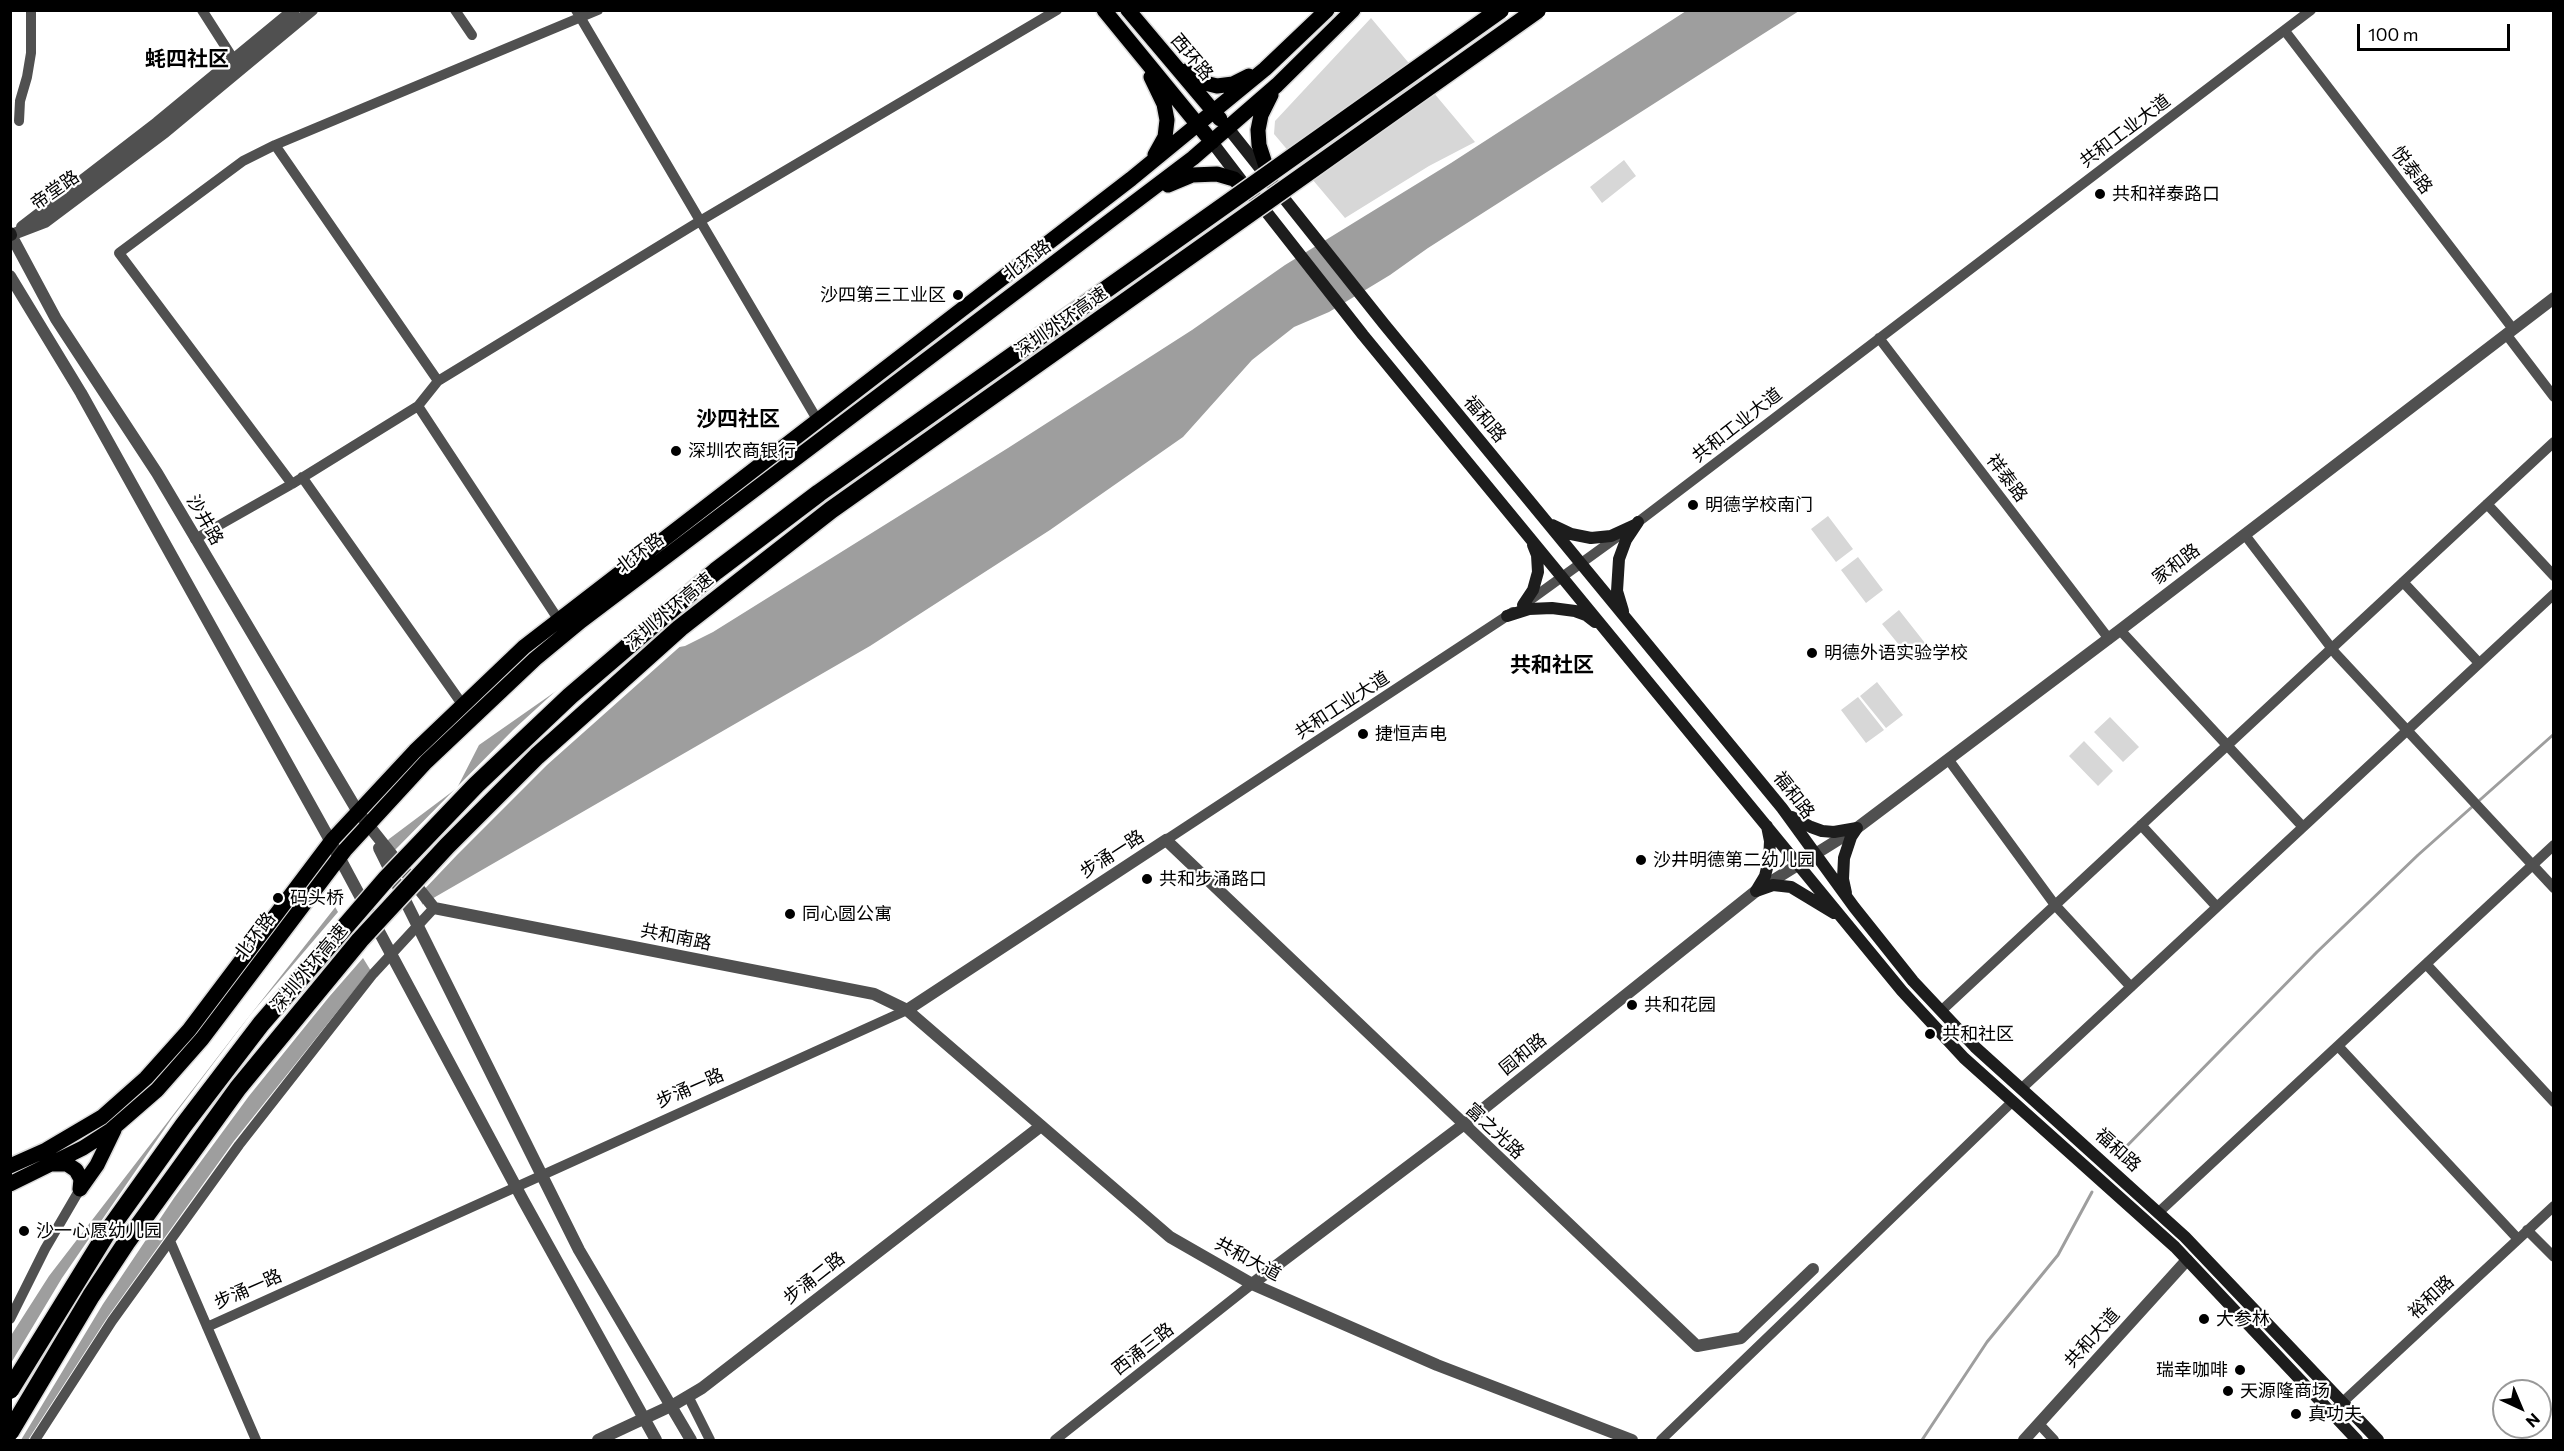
<!DOCTYPE html>
<meta charset="utf-8">
<style>
body{margin:0}
#map{position:relative;width:2564px;height:1451px;overflow:hidden;background:#fff;font-family:Commissioner,sans-serif}
canvas{display:block}
.frame{position:absolute;inset:0;border:12px solid #000;pointer-events:none}
.north{position:absolute;left:2492px;top:1379px;width:60px;height:60px;box-sizing:border-box;background:#fff;border:2px solid #999;border-radius:50%;rotate:136deg;font-size:16px;font-weight:700;line-height:24px;text-align:center;color:#000}
.north::after{content:'';display:block;margin:auto;width:21px;height:27px;background:#000;clip-path:polygon(50% 0,100% 100%,50% 72%,0 100%)}
.scale{position:absolute;left:2357px;top:24px;width:153px;height:27px;box-sizing:border-box;border:3px solid #000;border-top:0;padding-left:8px;font-size:18px;line-height:21px;white-space:nowrap;color:#000;-webkit-text-stroke:4px #fff;paint-order:stroke}
</style>
<div id="map">
<canvas width="2564" height="1451"></canvas>
<div class="frame"></div>
<div class="north">N</div>
<div class="scale">100 m</div>
</div>
<script>
const c = document.querySelector('canvas').getContext('2d');
c.lineJoin = 'round';
function paint(path, color) { c.fillStyle = color; c.fill(path, 'evenodd'); }
const shape = rows => new Path2D(rows.map(r => 'M' + r).join(''));
function strokePath(path, color, width, dash) { c.strokeStyle = color; c.lineWidth = width; c.lineCap = dash ? 'butt' : 'round'; c.setLineDash(dash || []); c.stroke(path); }
function label(font, color, halo, rows, align = 'center') {
  c.font = font + ' Commissioner,"Noto Sans SC",sans-serif'; c.lineWidth = 4.5; c.setLineDash([]); c.textBaseline = 'middle'; c.strokeStyle = halo; c.fillStyle = color; for (const [text, x, y, turn = 0] of rows) {
    c.save(); c.translate(x, y); c.rotate((+turn || 0) * Math.PI / 180); c.textAlign = isNaN(turn) ? turn : align; if (halo) c.strokeText(text, 0, 0); c.fillText(text, 0, 0); c.restore();
  }
}
paint(shape([
 [1371,18,1475,142,1429,166,1345,218,1274,134,1275,121],
 [1624,160,1636,176,1602,203,1590,187],
 [1828,516,1853,549,1836,562,1811,529],
 [1858,557,1883,590,1866,603,1841,570],
 [1899,610,1925,643,1908,656,1882,624],
 [1877,682,1903,715,1886,728,1860,696],
 [1858,697,1884,730,1866,743,1841,710],
 [2110,717,2139,747,2123,762,2094,732],
 [2084,741,2113,771,2098,786,2069,756]
]), '#d7d7d7');
paint(shape([
 [1686,11,1799,11,1428,248,1390,275,1329,312,1294,327,1252,360,1183,437,1050,530,870,646,423,904,234,1141,107,1318,28,1440,11,1440,10,1337,49,1276,240,1028,389,839,457,788,479,745,599,661,685,646,713,632,1008,448,1192,330,1285,265,1451,163]
]), '#9e9e9e');
paint(shape([
 [684,643,547,765,457,855,418,896,424,907,371,971,363,958,329,997,249,1096,174,1198,103,1304,21,1440,11,1440,11,1363,62,1278,172,1118,250,1015,338,912,334,905,386,838,394,851,513,730,571,677,597,658]
]), '#fff');
strokePath(shape([
 [2120,1153,2317,952,2418,855,2554,734],
 [1922,1440,1987,1342,2058,1255,2092,1192]
]), '#9e9e9e', 3);
const primary = shape([
 [1104,10,1212,142],
 [1128,10,1220,119],
 [1186,71,1201,82,1217,86,1233,84,1249,76],
 [1151,77,1164,104,1167,120,1165,137,1155,155],
 [1271,182,1259,145,1258,130,1261,115,1271,95],
 [1168,185,1192,175,1217,174,1234,179,1253,195],
 [53,1164,67,1164,76,1170,81,1179,80,1189],
 [10,1166,46,1150,102,1117,146,1078,189,1030,333,839,415,751,524,647,1131,179,1265,69,1327,10],
 [10,1184,83,1148,111,1130,157,1090,202,1039,345,850,426,762,535,659,581,621,1193,158,1277,85,1353,10],
 [80,1189,97,1165,114,1130]
]);
strokePath(primary, '#dbdbdb', 18);
strokePath(shape([
 [202,10,234,60],
 [455,10,472,35],
 [576,10,818,421],
 [2285,31,2513,329],
 [19,121,20,101,27,77,31,53,31,10],
 [275,145,243,161,119,253,292,484],
 [2506,334,2554,397],
 [1879,338,2109,639],
 [438,381,275,145,598,10],
 [418,406,558,619],
 [302,477,462,704],
 [2487,504,2554,576],
 [2245,535,2336,654,2554,888],
 [195,539,292,484,418,406,438,381,700,221,1057,10],
 [2403,582,2479,663],
 [1526,603,1638,522,2311,10],
 [2120,630,2303,827],
 [1948,759,2055,905,2131,987],
 [2141,825,2217,907],
 [1166,840,1513,612],
 [2426,964,2554,1102],
 [1941,1011,2554,442],
 [2338,1046,2518,1239],
 [2021,1089,2554,594],
 [2159,1212,2554,845],
 [2527,1230,2554,1257],
 [170,1241,256,1440],
 [10,1319,45,1249,80,1189],
 [207,1327,907,1010],
 [688,1396,710,1440],
 [2331,1413,2554,1206],
 [2039,1424,2054,1440],
 [35,1440,112,1321,239,1145,373,974,434,908],
 [1055,1440,1252,1284],
 [1661,1440,2012,1102]
]), '#505050', 10);
strokePath(shape([
 [22,227,157,123,294,10],
 [11,235,56,319,157,473,358,812,434,908,874,994,907,1010,1170,1237,1252,1284,1437,1365,1632,1440],
 [11,235,45,222,165,132,312,10],
 [10,276,81,393,331,842,523,1200,656,1440],
 [379,848,579,1250,691,1440],
 [907,1010,1166,840,1697,1346,1741,1338,1813,1269],
 [1252,1284,1463,1125,1756,891,1857,828,2120,630,2554,298],
 [598,1440,675,1404,702,1388,1041,1126],
 [2024,1440,2187,1260]
]), '#505050', 12);
strokePath(shape([
 [1228,128,1384,324,1782,808,1854,907,1913,981,1975,1047,2185,1237,2378,1440],
 [1212,142,1244,184],
 [1257,200,1363,335,1902,991,1964,1058,2175,1247,2357,1440],
 [10,233,11,235],
 [1552,525,1571,534,1591,538,1611,536,1635,525],
 [1523,605,1533,590,1538,572,1537,555,1533,545],
 [1623,611,1617,591,1619,559,1626,540,1638,522],
 [1507,616,1529,609,1552,608,1575,611,1586,615,1595,622],
 [1792,817,1811,827,1822,831,1834,832,1857,828],
 [1756,891,1773,885,1791,887,1834,913],
 [1756,891,1765,876,1769,860,1770,841,1767,826],
 [1846,893,1843,879,1844,858,1851,837,1857,828]
]), '#1d1d1d', 12);
strokePath(primary, '#000', 15);
const motorwayBridge = shape([
 [10,1390,108,1231,183,1126,261,1024,387,878,476,785,570,696,716,571,819,493,1500,10],
 [10,1432,91,1296,126,1243,238,1088,360,940,447,846,537,756,680,628,831,510,1537,10]
]);
strokePath(motorwayBridge, '#dbdbdb', 21, []);
strokePath(motorwayBridge, '#000', 18);
for (const [x, y, r, color] of [
 [2100,194,6,"#000"],
 [958,295,6,"#000"],
 [676,451,6,"#000"],
 [1693,505,6,"#000"],
 [1812,653,6,"#000"],
 [1363,734,6,"#000"],
 [1641,860,6,"#000"],
 [1147,879,6,"#000"],
 [278,898,6,"#000"],
 [790,914,6,"#000"],
 [1632,1005,6,"#000"],
 [1930,1034,6,"#000"],
 [24,1231,6,"#000"],
 [2204,1319,6,"#000"],
 [2240,1370,6,"#000"],
 [2228,1391,6,"#000"],
 [2296,1414,6,"#000"]
]) { const dot = new Path2D(); dot.arc(x, y, r, 0, 2 * Math.PI); c.fillStyle = color; c.fill(dot); strokePath(dot, '#fff', 2); }
label('18px', '#000', '#fff', [
 ["西环路",1192,57,50],
 ["共和工业大道",2125,131,-37],
 ["悦泰路",2412,170,53],
 ["帝堂路",55,190,-35],
 ["北环路",1027,260,-37],
 ["深圳外环高速",1061,322,-35],
 ["福和路",1485,419,50],
 ["共和工业大道",1737,425,-38],
 ["祥泰路",2007,478,53],
 ["沙井路",205,520,60],
 ["北环路",640,553,-37],
 ["家和路",2176,564,-37],
 ["深圳外环高速",669,611,-40],
 ["共和工业大道",1342,705,-33],
 ["福和路",1794,795,52],
 ["步涌一路",1112,854,-33],
 ["北环路",255,936,-53],
 ["共和南路",676,937,11],
 ["深圳外环高速",309,968,-50],
 ["园和路",1523,1054,-39],
 ["步涌一路",690,1088,-24],
 ["富之光路",1495,1131,43],
 ["福和路",2118,1150,42],
 ["共和大道",1248,1259,28],
 ["步涌二路",814,1278,-38],
 ["步涌一路",248,1289,-24],
 ["裕和路",2431,1297,-43],
 ["共和大道",2092,1338,-48],
 ["西涌三路",1143,1349,-38]
]);
label('18px', '#000', '#fff', [
 ["共和祥泰路口",2112,194],
 ["沙四第三工业区",946,295,"right"],
 ["深圳农商银行",688,451],
 ["明德学校南门",1705,505],
 ["明德外语实验学校",1824,653],
 ["捷恒声电",1375,734],
 ["沙井明德第二幼儿园",1653,860],
 ["共和步涌路口",1159,879],
 ["码头桥",290,898],
 ["同心圆公寓",802,914],
 ["共和花园",1644,1005],
 ["共和社区",1942,1034],
 ["沙一心愿幼儿园",36,1231],
 ["大参林",2216,1319],
 ["瑞幸咖啡",2228,1370,"right"],
 ["天源隆商场",2240,1391],
 ["真功夫",2308,1414]
], 'left');
label('bold 21px', '#000', '#fff', [
 ["蚝四社区",187,59],
 ["沙四社区",738,419],
 ["共和社区",1552,665]
]);
</script>
